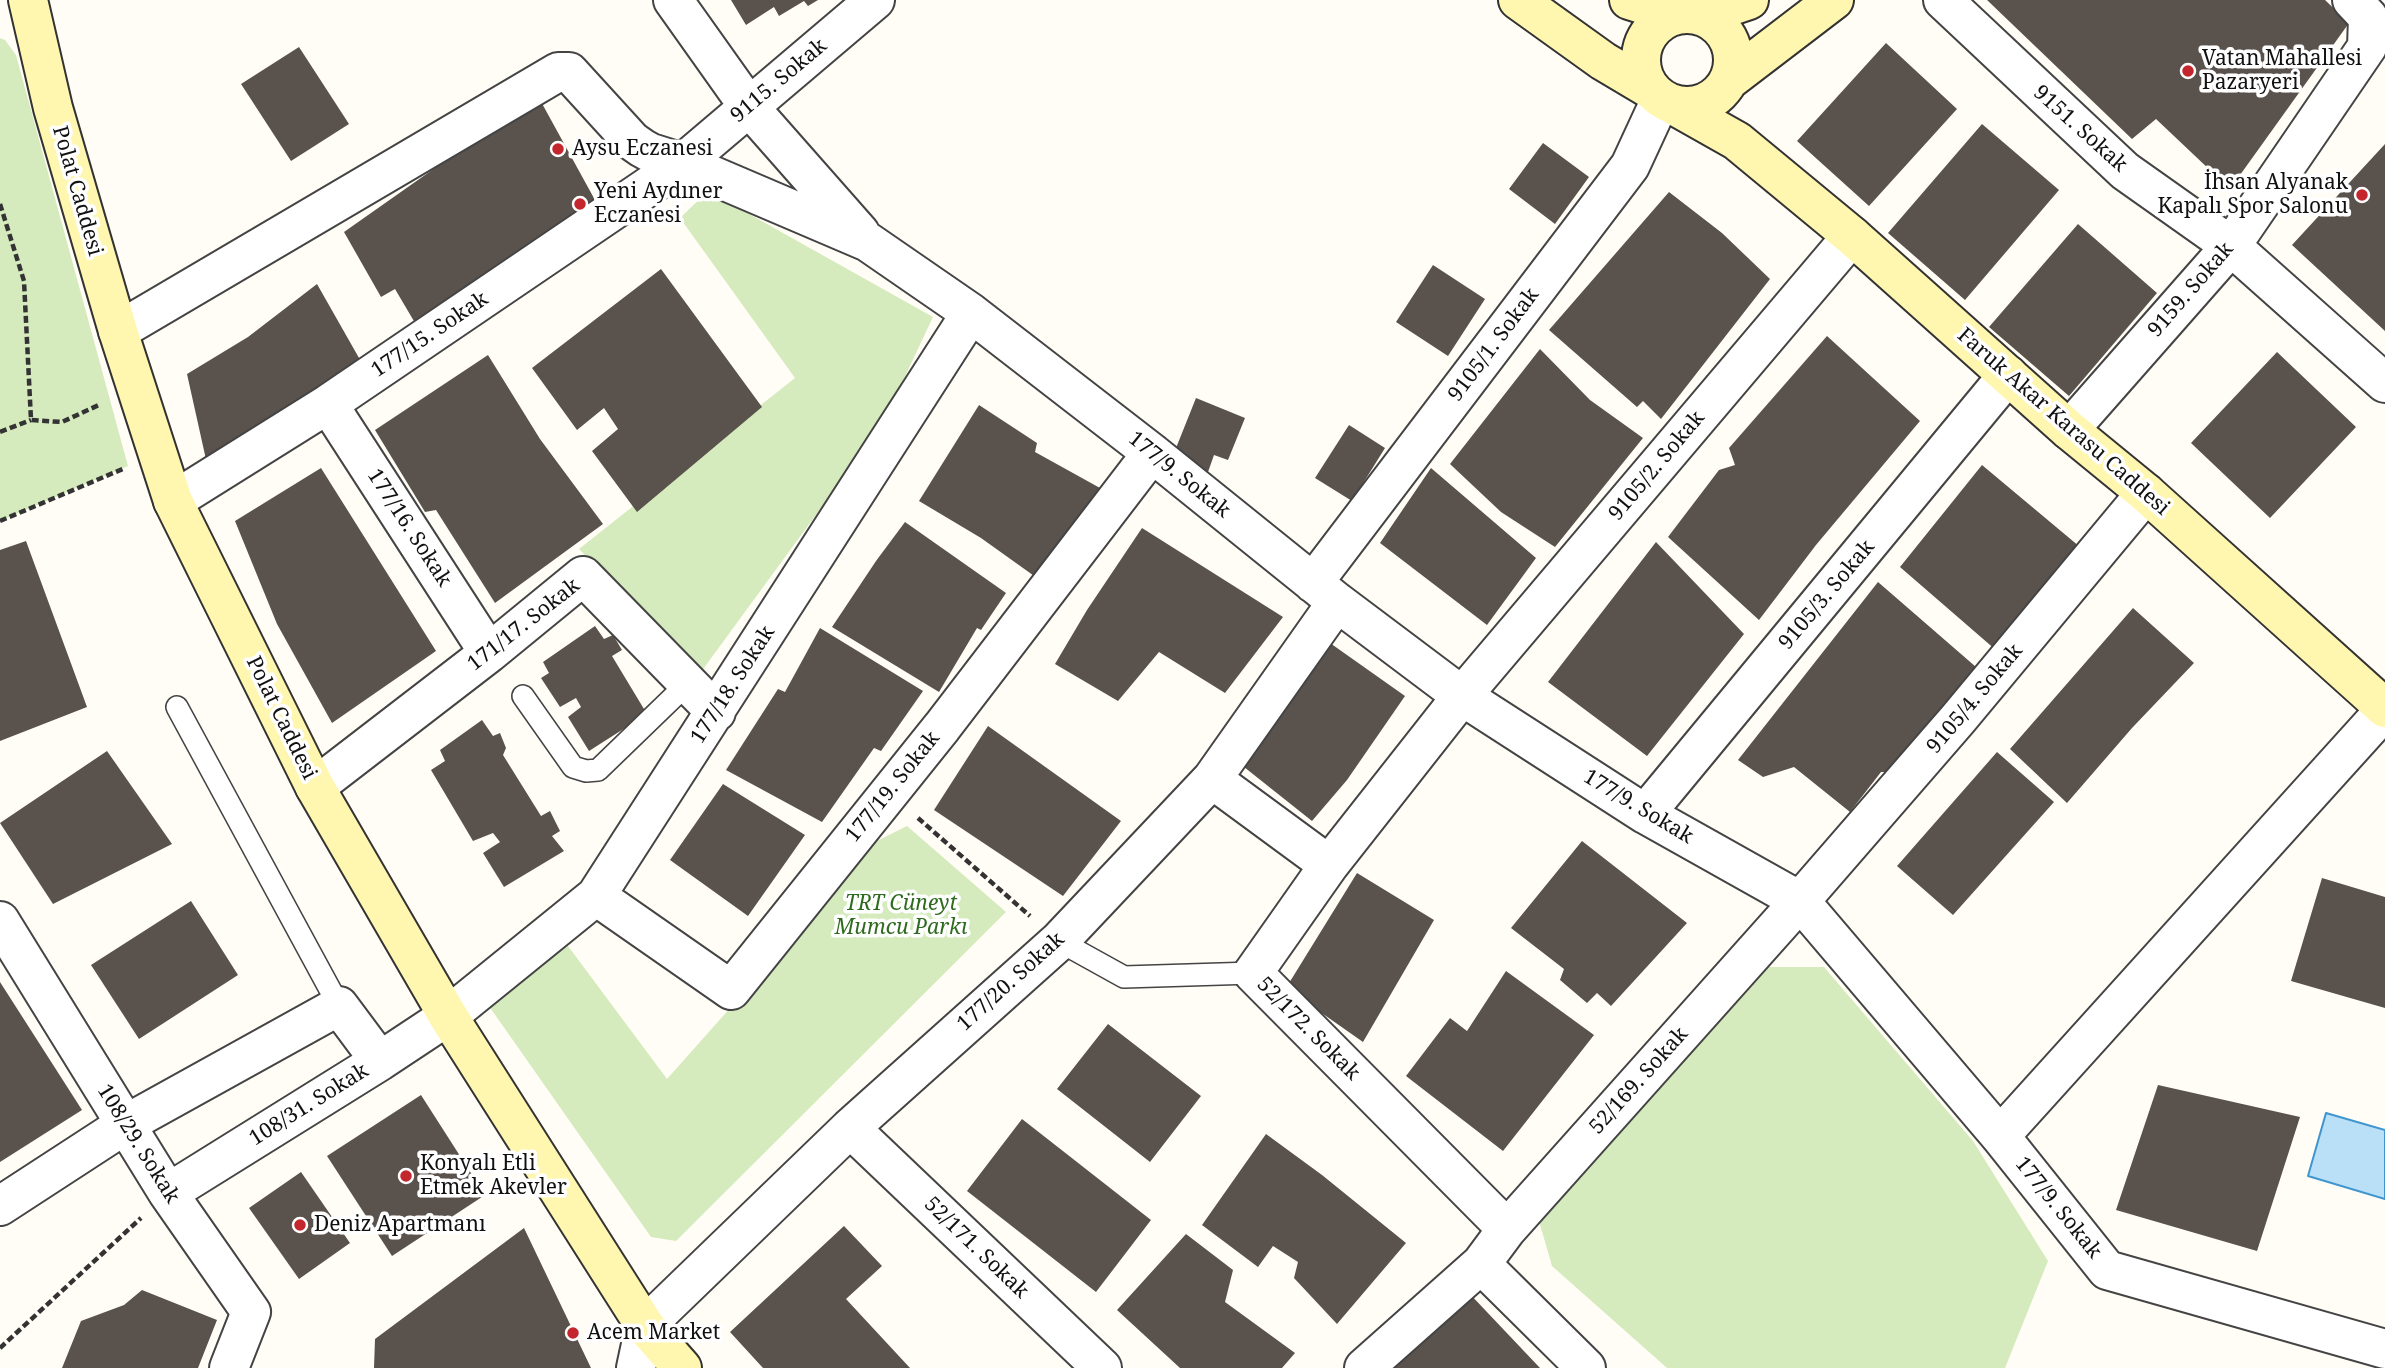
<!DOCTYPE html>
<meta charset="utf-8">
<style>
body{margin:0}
canvas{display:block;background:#fffdf5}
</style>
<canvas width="2385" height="1368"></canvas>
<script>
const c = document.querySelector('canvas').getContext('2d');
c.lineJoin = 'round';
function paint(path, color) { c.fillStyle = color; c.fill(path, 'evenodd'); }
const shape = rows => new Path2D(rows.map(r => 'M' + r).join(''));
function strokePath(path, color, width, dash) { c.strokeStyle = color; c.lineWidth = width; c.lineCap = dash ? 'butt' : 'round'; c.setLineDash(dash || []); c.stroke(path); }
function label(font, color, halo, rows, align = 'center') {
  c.font = font + ' "Noto Serif",serif'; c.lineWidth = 7; c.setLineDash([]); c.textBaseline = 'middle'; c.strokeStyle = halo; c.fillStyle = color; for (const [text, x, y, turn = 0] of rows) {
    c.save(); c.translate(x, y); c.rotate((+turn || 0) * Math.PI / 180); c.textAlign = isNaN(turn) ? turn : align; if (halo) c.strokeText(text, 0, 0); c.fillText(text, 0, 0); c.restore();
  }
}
paint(shape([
 [0,38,5,40,16,55,128,466,0,521],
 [708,191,933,317,883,423,701,672,579,549,795,378,680,218],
 [907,826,1006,912,676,1241,651,1237,484,999,568,946,667,1079,748,988,867,846],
 [1759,967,1824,967,1973,1141,2048,1261,2005,1368,1667,1368,1552,1266,1539,1221]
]), '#d5ebbd');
const water = shape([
 [2326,1113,2385,1130,2385,1199,2308,1176,2326,1113]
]);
paint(water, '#b9e0f7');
strokePath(water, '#3f96cf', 2);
paint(shape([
 [731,0,818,0,808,6,804,1,779,16,774,7,746,25],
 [1987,0,2325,0,2349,23,2230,189,2156,119,2132,139],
 [1886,43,1957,109,1869,206,1797,141],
 [299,47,349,124,291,161,241,84],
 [539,98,601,211,418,328,395,289,381,297,344,232,462,149,482,140,484,133],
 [1982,124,2059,190,1965,300,1888,233],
 [1543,143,1589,177,1555,224,1509,189],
 [2385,144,2385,331,2292,245],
 [1669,192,1722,233,1770,279,1661,419,1643,401,1637,407,1549,330],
 [2078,224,2157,293,2069,396,1989,327],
 [1433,265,1485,299,1448,356,1396,322],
 [661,269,762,407,637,512,592,451,618,429,604,408,577,430,532,368],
 [317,284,363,365,207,464,187,374,248,337],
 [1827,336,1920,421,1816,545,1759,620,1668,537,1719,470,1735,465,1729,448],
 [1540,349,1590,400,1643,438,1555,547,1501,512,1450,464],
 [2277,352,2356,427,2270,518,2191,443],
 [488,355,540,439,603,524,495,603,436,510,425,512,375,430],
 [1196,398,1245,418,1228,460,1214,455,1208,472,1172,458],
 [979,405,1037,443,1035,452,1100,488,1037,578,981,538,919,501],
 [1349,425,1385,448,1352,501,1315,478],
 [1982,465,2080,547,1997,651,1900,567],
 [321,468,436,651,332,723,277,624,235,521],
 [1431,468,1536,558,1487,625,1380,543],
 [905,522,1006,593,981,630,977,628,939,692,832,627,876,561],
 [1142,528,1283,617,1225,693,1159,652,1118,701,1055,664,1087,610],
 [26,541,87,707,0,741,0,550],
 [1656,542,1744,634,1647,756,1548,682],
 [1878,582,1976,667,1889,772,1881,772,1850,812,1794,767,1763,777,1738,760],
 [2133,608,2194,663,2132,728,2067,803,2010,749],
 [595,626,604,639,613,635,622,650,612,656,647,714,589,751,568,717,581,707,576,698,560,707,541,678,549,673,543,662],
 [820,628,923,691,881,751,874,748,822,822,726,770,778,689,785,692],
 [1330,643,1405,696,1347,780,1312,821,1239,763],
 [482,720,493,736,500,733,506,748,503,755,541,816,550,811,560,831,552,836,564,851,504,887,483,853,500,842,493,833,473,841,431,770,445,761,440,750],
 [988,726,1121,821,1063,896,934,810],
 [107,751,172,844,53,904,0,823],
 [1997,752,2054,802,1953,915,1897,866],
 [723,784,805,835,748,916,670,860],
 [1582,841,1687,923,1611,1006,1597,993,1587,1003,1560,980,1564,969,1511,928],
 [1357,873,1434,920,1363,1042,1286,988],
 [2322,878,2385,897,2385,1008,2291,981],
 [191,901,238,975,139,1039,91,965],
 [1506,971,1594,1035,1503,1151,1406,1076,1450,1018,1467,1031],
 [0,982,82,1110,0,1162],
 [1108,1024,1201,1096,1150,1162,1057,1089],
 [2158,1085,2300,1117,2257,1251,2116,1210],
 [421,1095,485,1195,392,1256,327,1156],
 [1022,1119,1151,1220,1096,1292,967,1191],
 [1266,1134,1322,1175,1406,1243,1337,1324,1294,1278,1298,1262,1273,1246,1258,1267,1202,1225],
 [301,1172,350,1243,299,1279,249,1208],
 [844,1226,882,1266,846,1299,910,1368,763,1368,730,1332],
 [524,1228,591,1368,374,1368,375,1339],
 [1186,1234,1233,1270,1225,1302,1295,1353,1282,1368,1180,1368,1117,1310],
 [142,1290,217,1320,198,1368,62,1368,81,1321,124,1305],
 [1468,1292,1540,1368,1390,1368]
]), '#5a524d');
const service = shape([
 [523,696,573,767,586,771,598,770,688,683],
 [177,707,339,1006],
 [1059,941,1124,977,1253,973]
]);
const minor = shape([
 [673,0,749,107,860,233],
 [1943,0,2125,171,2231,246,2385,383],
 [118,331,558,72,569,72,632,141,642,148,651,153,683,163,868,242,971,313,1152,453,1337,602,1462,696,1645,814,1800,901,2000,1136,2107,1270,2385,1349],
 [328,404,489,653],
 [2069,430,2231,246,2367,47,2368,17,2352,0],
 [173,501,328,404,683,163,875,0],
 [1313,583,1630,166,1661,99],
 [1212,779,1329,865],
 [315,787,489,653,583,576,716,712],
 [1645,814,2008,375],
 [596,896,731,990,942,727,1152,453],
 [0,921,168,1193,251,1312,229,1368],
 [850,1128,1102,1368],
 [2000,1136,2385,710],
 [168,1193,380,1061,448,1016,596,896,971,313],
 [0,1206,126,1124,339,1006,380,1061],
 [1507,1229,1253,973,1329,865,1462,696,1852,236],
 [1481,1264,1586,1368],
 [636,1368,645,1326,850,1128,1059,941,1212,779,1337,602],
 [1364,1368,1481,1264,1507,1229,1800,901,1958,719,2146,493]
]);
const secondary = shape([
 [28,0,53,108,118,331,173,501,315,787,448,1016,645,1326,682,1368],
 [1518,0,1603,61,1650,89],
 [1629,0,1676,15],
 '1641 60a46 46 0 1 1 92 0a46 46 0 1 1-92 0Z',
 [1701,16,1749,0],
 [1728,81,1834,0],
 [1675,106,1737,141,1852,236,2069,430,2146,493,2385,708]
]);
strokePath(service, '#444', 24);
strokePath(minor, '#444', 42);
strokePath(secondary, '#333', 42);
strokePath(shape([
 [0,204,24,281,31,420,62,422,101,404],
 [0,432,31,420],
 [0,521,125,468],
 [918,818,1030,916],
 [0,1348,141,1218]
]), '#333', 4.5, [7, 3.5]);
strokePath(service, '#fff', 21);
strokePath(minor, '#fff', 38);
strokePath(secondary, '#fff6b0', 38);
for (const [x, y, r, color] of [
 [2188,71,7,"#c4262e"],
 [558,149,7,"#c4262e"],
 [2362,195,7,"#c4262e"],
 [580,204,7,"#c4262e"],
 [406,1176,7,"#c4262e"],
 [300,1225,7,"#c4262e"],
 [573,1333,7,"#c4262e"]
]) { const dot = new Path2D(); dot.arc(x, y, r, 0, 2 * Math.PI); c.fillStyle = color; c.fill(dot); strokePath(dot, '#fff', 2.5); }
label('21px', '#111', '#fff', [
 ["Vatan Mahallesi",2202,59],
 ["Pazaryeri",2202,83],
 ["Aysu Eczanesi",572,149],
 ["İhsan Alyanak",2348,183,"right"],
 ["Kapalı Spor Salonu",2348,207,"right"],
 ["Yeni Aydıner",594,192],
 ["Eczanesi",594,216],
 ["Konyalı Etli",420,1164],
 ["Etmek Akevler",420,1188],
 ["Deniz Apartmanı",314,1225],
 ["Acem Market",587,1333]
], 'left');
label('21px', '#111', '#fff', [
 ["9115. Sokak",779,81,-40],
 ["9151. Sokak",2080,129,42],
 ["Polat Caddesi",77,191,74],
 ["9159. Sokak",2191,290,-49],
 ["177/15. Sokak",430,335,-34],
 ["9105/1. Sokak",1494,345,-53],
 ["Faruk Akar Karasu Caddesi",2063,422,41],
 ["9105/2. Sokak",1657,466,-50],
 ["177/9. Sokak",1179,475,39],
 ["177/16. Sokak",409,528,57],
 ["9105/3. Sokak",1827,595,-50],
 ["171/17. Sokak",524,625,-38],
 ["177/18. Sokak",733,685,-57],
 ["9105/4. Sokak",1975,699,-50],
 ["Polat Caddesi",281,718,64],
 ["177/19. Sokak",893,787,-51],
 ["177/9. Sokak",1638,807,31],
 ["177/20. Sokak",1011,982,-42],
 ["52/172. Sokak",1308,1029,45],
 ["52/169. Sokak",1639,1081,-48],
 ["108/31. Sokak",309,1105,-32],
 ["108/29. Sokak",138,1144,58],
 ["177/9. Sokak",2058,1208,51],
 ["52/171. Sokak",976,1248,44]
]);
label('italic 21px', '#2f6b1f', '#fff', [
 ["TRT Cüneyt",901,904],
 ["Mumcu Parkı",901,928]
]);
</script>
